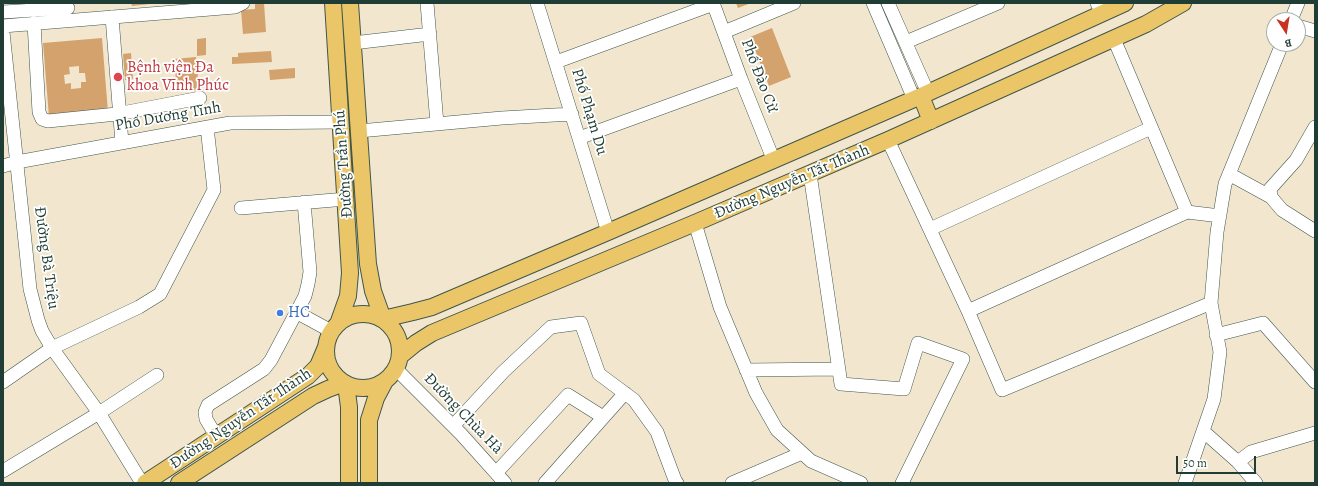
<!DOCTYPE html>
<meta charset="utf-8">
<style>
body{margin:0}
#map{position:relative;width:1318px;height:486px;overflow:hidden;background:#f2e7ce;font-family:Alegreya,serif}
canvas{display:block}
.frame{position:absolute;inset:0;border:4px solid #1f3d34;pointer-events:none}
.north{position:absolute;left:1266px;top:12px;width:40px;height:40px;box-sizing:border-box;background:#fff;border:1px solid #a5b1ae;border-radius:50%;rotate:168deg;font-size:11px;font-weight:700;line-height:16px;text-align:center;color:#1f3d34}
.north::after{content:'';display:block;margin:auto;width:14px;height:18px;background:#c8321e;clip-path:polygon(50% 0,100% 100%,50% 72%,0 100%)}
.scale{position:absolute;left:1176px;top:456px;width:80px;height:18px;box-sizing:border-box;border:2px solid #1f3d34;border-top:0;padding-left:5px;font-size:12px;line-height:14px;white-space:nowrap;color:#1f3d34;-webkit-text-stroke:3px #fff;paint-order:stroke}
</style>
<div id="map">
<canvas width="1318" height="486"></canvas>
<div class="frame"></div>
<div class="north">B</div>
<div class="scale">50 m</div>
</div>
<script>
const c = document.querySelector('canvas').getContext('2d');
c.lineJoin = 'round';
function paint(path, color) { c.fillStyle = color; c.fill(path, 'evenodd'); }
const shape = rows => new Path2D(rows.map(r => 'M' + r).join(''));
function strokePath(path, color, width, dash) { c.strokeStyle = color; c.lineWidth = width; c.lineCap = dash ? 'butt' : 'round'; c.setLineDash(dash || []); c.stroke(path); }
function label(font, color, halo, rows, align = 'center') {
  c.font = font + ' Alegreya,serif'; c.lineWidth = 3.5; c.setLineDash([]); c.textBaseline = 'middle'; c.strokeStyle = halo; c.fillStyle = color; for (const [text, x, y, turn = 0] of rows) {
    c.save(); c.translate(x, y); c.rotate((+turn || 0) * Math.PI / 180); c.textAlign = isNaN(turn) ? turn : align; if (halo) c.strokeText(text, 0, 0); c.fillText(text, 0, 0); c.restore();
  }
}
paint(shape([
 [131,3,150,3,150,4,132,6],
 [255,3,264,3,266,32,243,34,241,10,255,9],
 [736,3,751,3,738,8],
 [772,28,791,77,769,86,750,37],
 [102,38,108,112,49,117,43,43],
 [79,66,79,73,85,73,86,82,81,82,81,88,71,89,71,83,65,84,64,75,70,74,69,67],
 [206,38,206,55,197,56,197,39],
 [271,51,272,62,232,64,232,57,238,57,238,53],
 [131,53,133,79,125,80,123,54],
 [196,57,199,90,177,92,174,59],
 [295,68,295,78,270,80,269,70]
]), '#d3a26d');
const minor = shape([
 [427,3,437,124],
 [537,3,608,232],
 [713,3,741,79,774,161],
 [873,3,914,99],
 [888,3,928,93],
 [1097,3,1102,14],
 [3,12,68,8],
 [112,17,122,143],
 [1291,20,1298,3],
 [34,23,39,112,42,119,48,121,117,114,200,98],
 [3,26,235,7,243,3],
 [1298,26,1315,31],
 [3,32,30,289,38,320,42,331,52,348,99,413,142,483],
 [724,32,794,3],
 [1114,39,1187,212],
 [906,42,998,3],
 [353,43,430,34],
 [556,62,714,4],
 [1315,127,1296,160,1270,189,1271,197,1282,210,1315,231],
 [359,131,502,118,572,114],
 [579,138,741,79],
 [888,140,968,311,1002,390,1211,303],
 [3,166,17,162,230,123,341,122],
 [810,174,841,384,904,389,918,343,963,359,902,483],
 [1229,174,1271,197],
 [241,208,346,199],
 [695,223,720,307,756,393,777,430,811,461,861,483],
 [930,229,1151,128],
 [968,311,1187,212,1220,216],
 [296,312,331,331],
 [1216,335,1263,323,1315,382],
 [396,369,461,434,505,483],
 [746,370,839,369],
 [3,382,52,348,139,307,160,294,214,190,207,127],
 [453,426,503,372,551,327,581,323,599,374,634,400,657,432,675,480,677,483],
 [1203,431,1238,462,1256,483],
 [216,436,206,419,205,412,208,405,264,369,271,360,305,296,308,284,310,272,304,202],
 [1238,462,1251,452,1315,433],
 [3,471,99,413,157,375],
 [496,473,568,395,603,417],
 [545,483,625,393],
 [732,483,802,453],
 [1185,483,1214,399,1220,352,1211,303,1217,232,1225,184,1282,44]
]);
const major = shape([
 [333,3,350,273,348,296,338,324],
 [350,3,368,264,373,291,383,319,413,312,432,307,608,232,921,96,1125,3],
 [921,96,931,121],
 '326 351a37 37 0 1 1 74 0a37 37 0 1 1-74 0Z',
 [400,356,416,343,432,333,695,223,888,140,1146,24,1183,3],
 [145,483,308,376,318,366,326,347],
 [179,483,313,396,328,389,344,383,347,392,349,407,349,483],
 [369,483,369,420,376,398,385,381]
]);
strokePath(minor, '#3f564b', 14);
strokePath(major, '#3f564b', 18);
strokePath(minor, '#fff', 13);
strokePath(major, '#ebc669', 16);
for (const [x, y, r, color] of [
 [118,77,5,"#e0444e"],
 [280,313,4,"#3f7fe0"]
]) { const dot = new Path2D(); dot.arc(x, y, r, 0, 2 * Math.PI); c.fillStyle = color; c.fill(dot); strokePath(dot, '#fff', 1.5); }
label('16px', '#be3a42', '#fff', [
 ["Bệnh viện Đa",127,68],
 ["khoa Vĩnh Phúc",127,86]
], 'left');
label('16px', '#1f3d34', '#fff', [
 ["Phố Đào Cừ",759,76,69],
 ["Phố Phạm Du",589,112,73],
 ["Phố Dương Tĩnh",168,117,-10],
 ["Đường Trần Phú",344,164,-94],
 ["Đường Nguyễn Tất Thành",792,182,-23],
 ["Đường Bà Triệu",46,258,82],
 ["Đường Chùa Hà",463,414,46],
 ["Đường Nguyễn Tất Thành",241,419,-34]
]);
label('16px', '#366cbe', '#fff', [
 ["HC",288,313]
], 'left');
</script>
